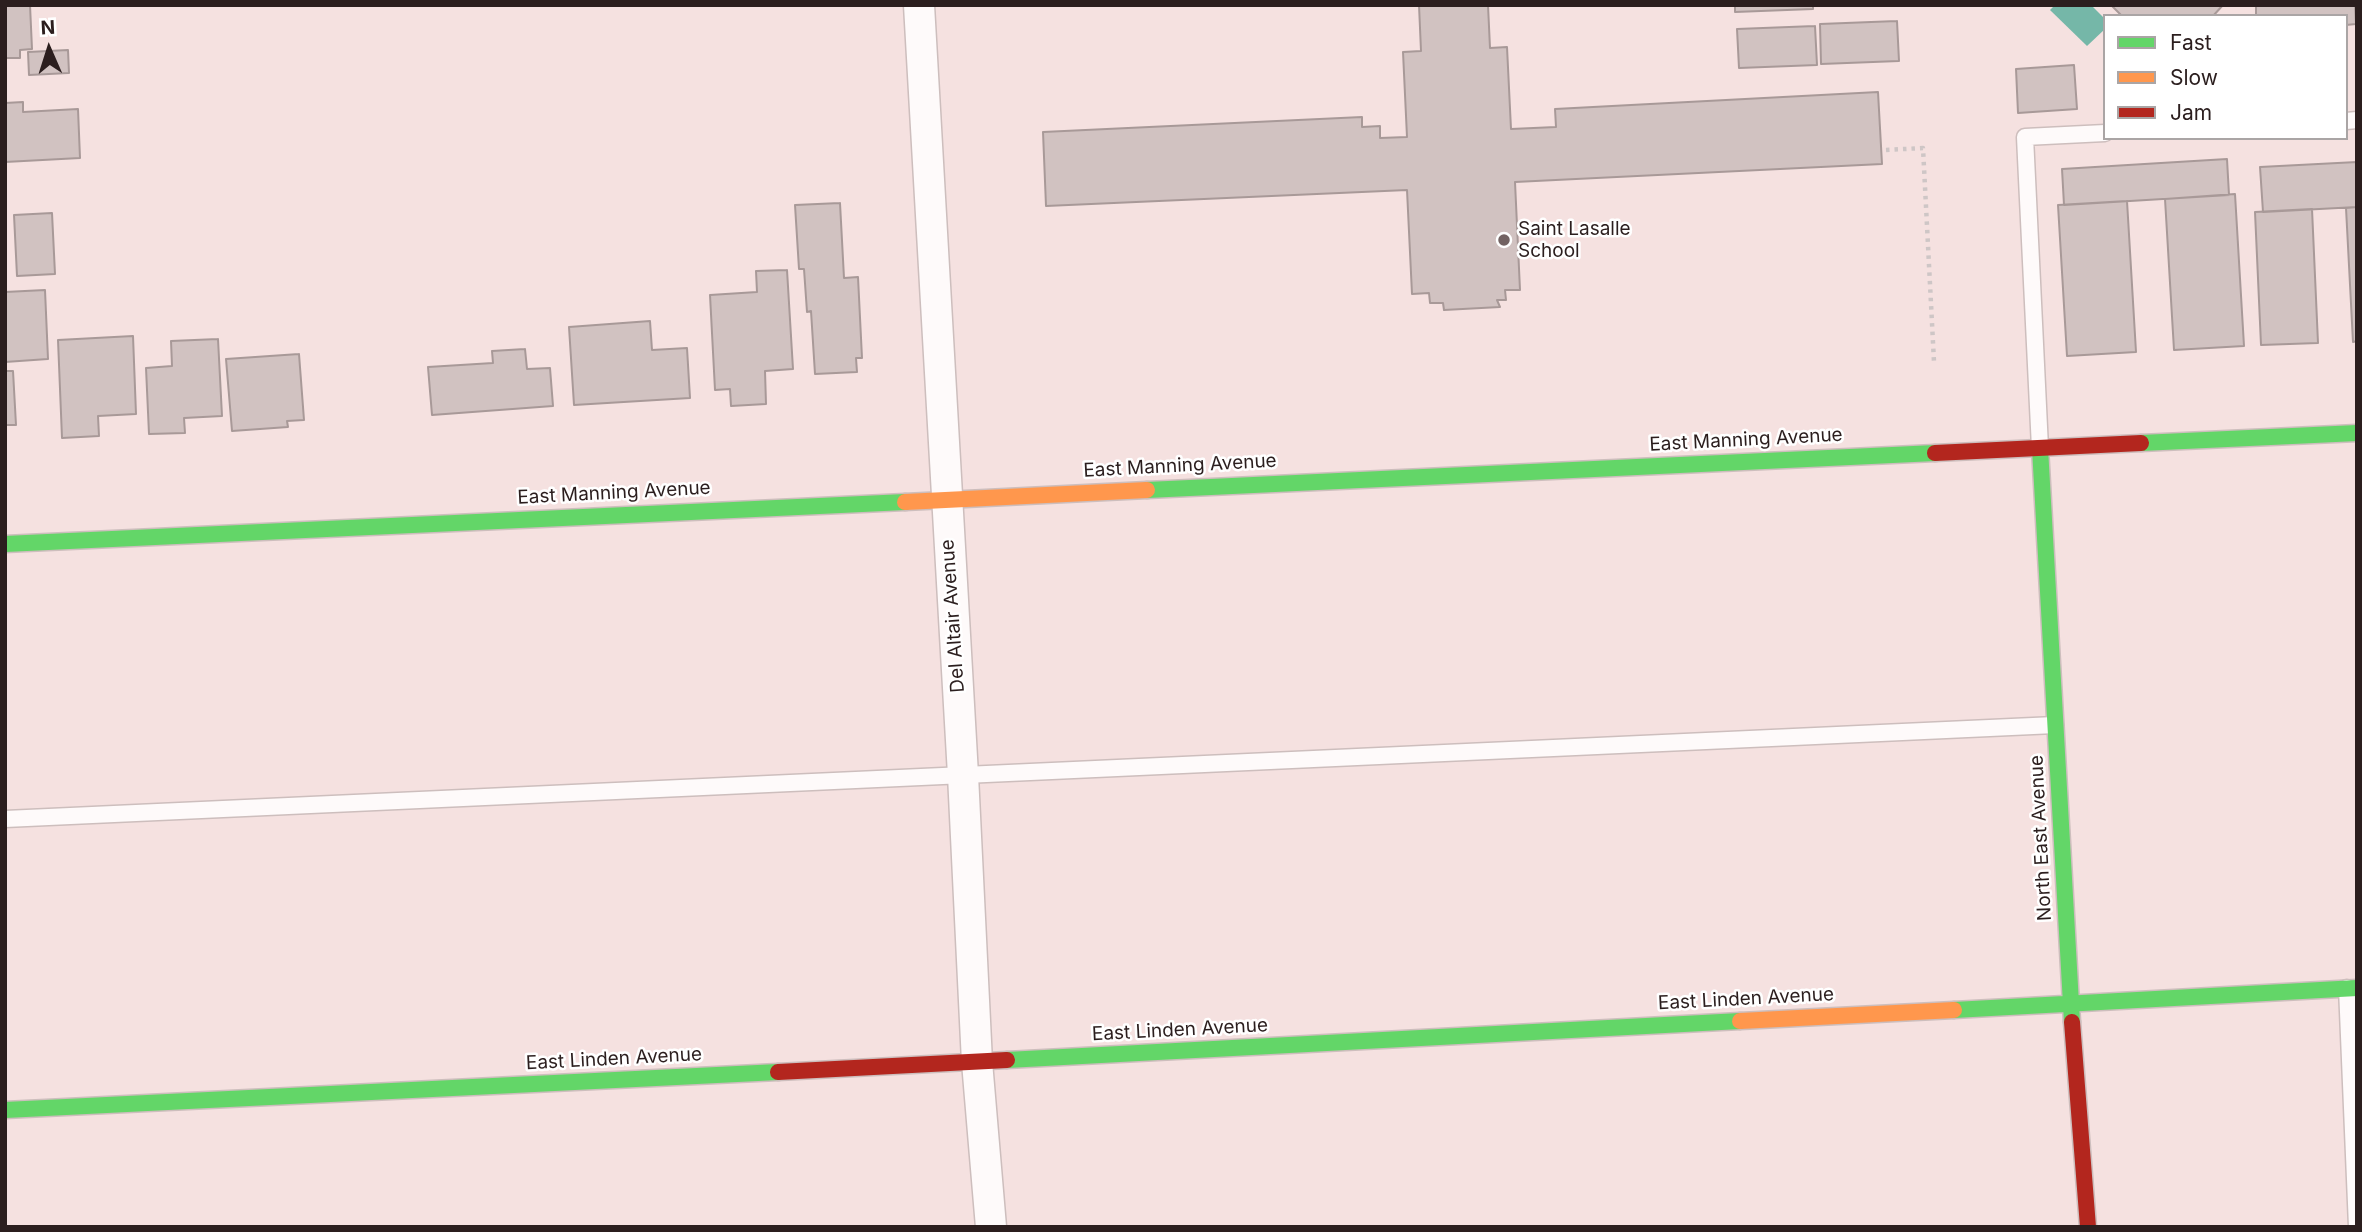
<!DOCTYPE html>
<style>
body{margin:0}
#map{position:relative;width:2362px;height:1232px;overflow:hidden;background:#f5e1e0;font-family:Inter,sans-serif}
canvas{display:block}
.frame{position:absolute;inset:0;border:7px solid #2b1e1e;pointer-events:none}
.legend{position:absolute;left:2103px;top:14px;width:245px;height:126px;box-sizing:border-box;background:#fff;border:2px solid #aaa5a5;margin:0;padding:9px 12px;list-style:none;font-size:21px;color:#2b1e1e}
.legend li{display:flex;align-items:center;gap:14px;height:35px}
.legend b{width:35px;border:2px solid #aaa5a5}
.north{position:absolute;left:14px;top:14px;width:70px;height:70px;-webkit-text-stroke:5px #fff;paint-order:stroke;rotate:357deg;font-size:19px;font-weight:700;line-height:28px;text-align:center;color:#2b1e1e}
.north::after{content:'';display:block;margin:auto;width:24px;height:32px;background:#2b1e1e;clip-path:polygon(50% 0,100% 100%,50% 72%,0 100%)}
</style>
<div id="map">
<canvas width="2362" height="1232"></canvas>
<div class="frame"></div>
<ul class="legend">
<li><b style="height:9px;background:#63d668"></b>Fast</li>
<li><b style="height:9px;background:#ff974d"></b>Slow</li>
<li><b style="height:9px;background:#b3261e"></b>Jam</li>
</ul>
<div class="north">N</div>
</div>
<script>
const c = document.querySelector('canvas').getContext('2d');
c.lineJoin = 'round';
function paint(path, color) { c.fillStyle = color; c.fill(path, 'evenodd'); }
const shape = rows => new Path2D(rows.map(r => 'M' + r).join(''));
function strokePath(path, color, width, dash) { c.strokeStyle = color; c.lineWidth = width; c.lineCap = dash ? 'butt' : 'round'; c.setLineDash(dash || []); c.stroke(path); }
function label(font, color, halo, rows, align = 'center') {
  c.font = font + ' Inter,sans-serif'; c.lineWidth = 5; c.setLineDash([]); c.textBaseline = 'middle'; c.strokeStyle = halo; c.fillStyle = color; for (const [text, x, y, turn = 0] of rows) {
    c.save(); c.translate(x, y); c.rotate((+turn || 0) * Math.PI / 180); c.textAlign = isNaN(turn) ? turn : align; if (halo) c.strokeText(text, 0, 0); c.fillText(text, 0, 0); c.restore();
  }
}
paint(shape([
 [2055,5,2091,5,2105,19,2105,29,2087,46,2050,10]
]), '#75b7a8');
const building = shape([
 [5,5,30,5,32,49,20,50,20,58,5,58,5,5],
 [1419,5,1488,5,1490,48,1507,47,1511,129,1556,127,1555,109,1878,92,1882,164,1515,182,1520,290,1505,290,1506,300,1497,300,1500,307,1444,310,1443,303,1430,303,1429,293,1412,294,1407,190,1046,206,1043,132,1362,117,1362,127,1380,126,1380,138,1407,137,1403,52,1421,51,1419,5],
 [1735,5,1813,5,1813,9,1735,12,1735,5],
 [2111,5,2223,5,2213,16,2122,16,2111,5],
 [2256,5,2355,5,2356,24,2346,25,2346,16,2256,16,2256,5],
 [1897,21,1899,61,1821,64,1820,24,1897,21],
 [1815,26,1817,65,1739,68,1737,29,1815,26],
 [68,50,69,73,29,75,28,52,68,50],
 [2074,65,2077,109,2018,113,2016,69,2074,65],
 [23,102,23,112,78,109,80,158,5,162,5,103,23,102],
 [2227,159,2229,195,2064,205,2062,169,2227,159],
 [2357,162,2357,207,2263,212,2260,167,2357,162],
 [2235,194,2244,346,2174,350,2165,199,2235,194],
 [2127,201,2136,352,2067,356,2058,205,2127,201],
 [840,203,844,278,858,277,862,358,856,358,857,372,815,374,811,311,807,312,804,269,799,269,795,205,840,203],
 [2357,207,2357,341,2353,342,2346,208,2357,207],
 [2312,209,2318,343,2261,345,2255,212,2312,209],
 [52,213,55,274,17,276,14,215,52,213],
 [787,270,793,369,765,371,766,404,731,406,730,389,715,390,710,295,757,292,756,271,787,270],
 [45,290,48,359,5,362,5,292,45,290],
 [650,321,652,350,687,348,690,398,574,405,569,327,650,321],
 [133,336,136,414,98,416,99,436,62,438,58,340,133,336],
 [218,339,222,416,184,418,185,433,149,434,146,368,172,366,171,341,218,339],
 [525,349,527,369,550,368,553,406,432,415,428,367,493,363,492,351,525,349],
 [299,354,304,420,287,421,288,427,232,431,226,359,299,354],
 [5,371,13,371,16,425,5,425,5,371]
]);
paint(building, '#d1c2c1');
strokePath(building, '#a89998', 2);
const lane = shape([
 [2346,121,2357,120],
 [2040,448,2025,137,2105,133],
 [5,819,2055,725],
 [2347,988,2357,1227]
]);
const street = shape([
 [919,5,963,775,977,1062,991,1227]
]);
const fast = shape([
 [2141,443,2357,433],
 [2040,448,2072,1022],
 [1147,490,1935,453],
 [5,544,905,502],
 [1954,1010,2357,988],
 [1007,1060,1740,1021],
 [5,1110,778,1072]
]);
const slow = shape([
 [905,502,1147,490],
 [1740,1021,1954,1010]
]);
const jam = shape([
 [1935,453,2141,443],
 [2072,1022,2088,1227],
 [778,1072,1007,1060]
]);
strokePath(lane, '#cdbebd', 19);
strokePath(street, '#cdbebd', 33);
strokePath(fast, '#cdbebd', 19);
strokePath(slow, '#cdbebd', 19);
strokePath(jam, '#cdbebd', 19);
strokePath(shape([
 [1886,150,1923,148,1934,362]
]), '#cec6c6', 4.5, [3.5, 5]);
strokePath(lane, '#fefafa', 16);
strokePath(street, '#fefafa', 30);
strokePath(fast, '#63d668', 16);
strokePath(slow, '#ff974d', 16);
strokePath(jam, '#b3261e', 16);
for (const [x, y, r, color] of [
 [1504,240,7,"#726262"]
]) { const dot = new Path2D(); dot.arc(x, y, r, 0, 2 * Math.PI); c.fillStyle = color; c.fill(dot); strokePath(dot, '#fff', 2.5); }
label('19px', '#2b1e1e', '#fff', [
 ["Saint Lasalle",1518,229],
 ["School",1518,251]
], 'left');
label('19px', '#2b1e1e', '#fff', [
 ["East Manning Avenue",1746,440,-3],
 ["East Manning Avenue",1180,466,-3],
 ["East Manning Avenue",614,493,-3],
 ["Del Altair Avenue",953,616,-94],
 ["North East Avenue",2041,838,-93],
 ["East Linden Avenue",1746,999,-3],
 ["East Linden Avenue",1180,1030,-3],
 ["East Linden Avenue",614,1059,-3]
]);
</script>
